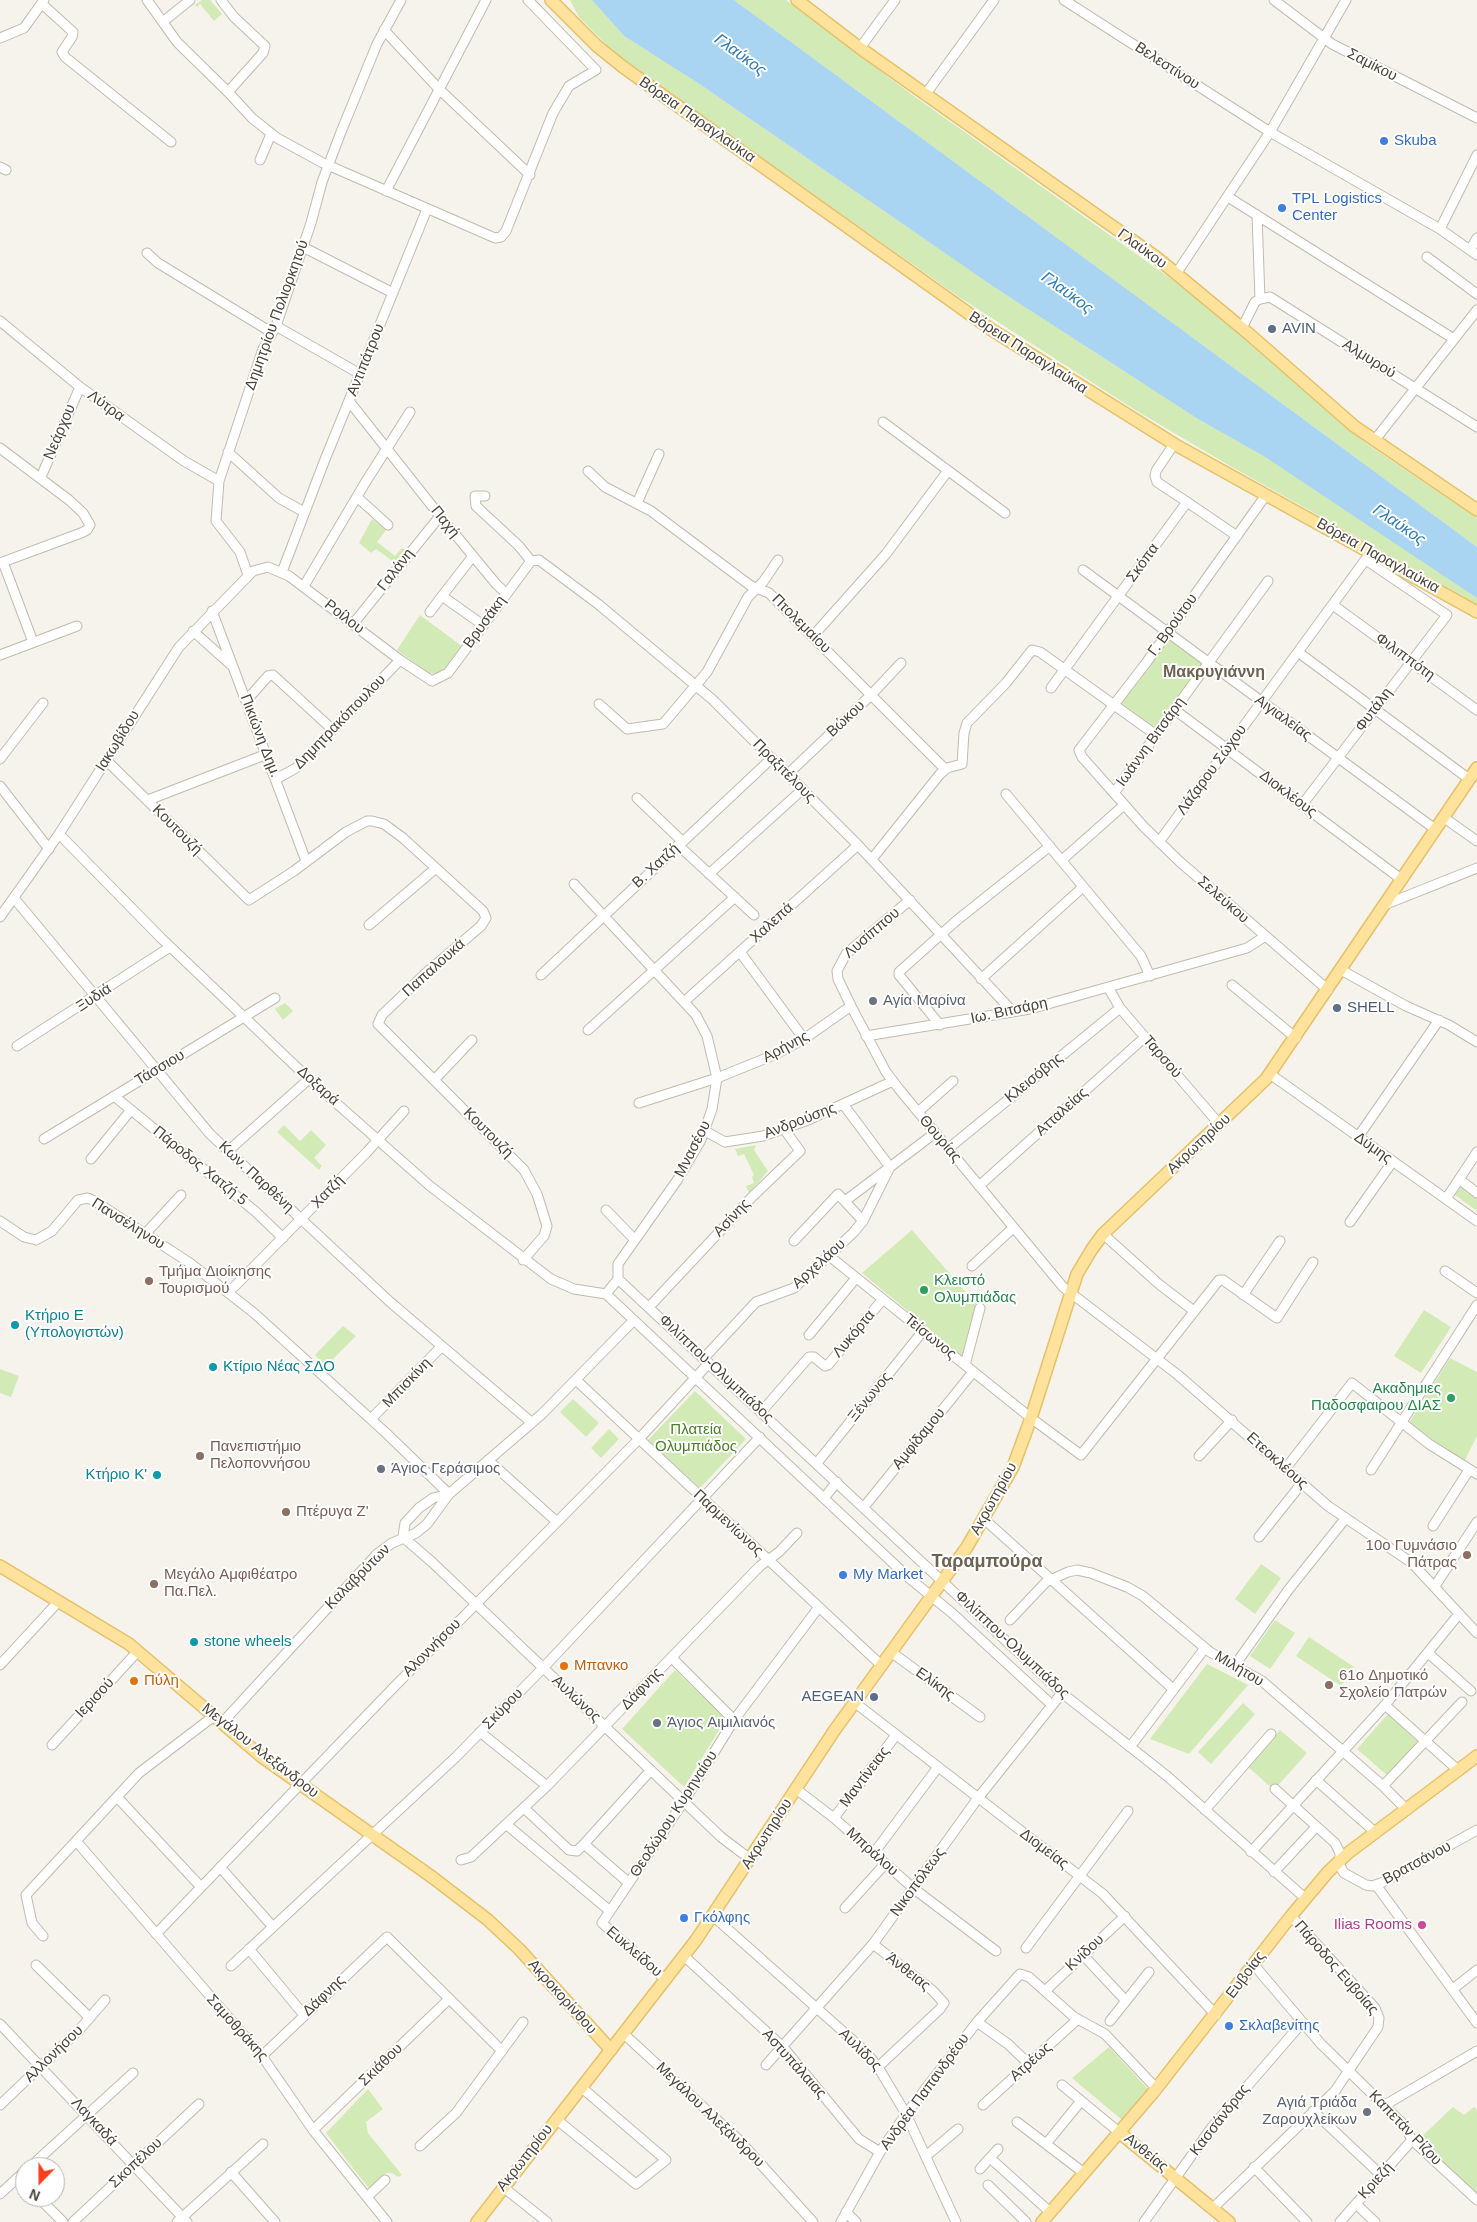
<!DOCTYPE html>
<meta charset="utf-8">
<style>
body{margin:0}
#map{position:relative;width:1477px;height:2222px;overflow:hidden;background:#f6f3ec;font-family:Arial,sans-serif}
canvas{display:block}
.north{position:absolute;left:15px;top:2157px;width:50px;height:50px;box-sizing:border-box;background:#fff;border:1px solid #b7b4b0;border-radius:50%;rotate:202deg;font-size:14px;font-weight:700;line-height:20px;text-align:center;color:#4b4439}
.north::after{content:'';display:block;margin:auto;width:18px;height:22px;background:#fc3f1d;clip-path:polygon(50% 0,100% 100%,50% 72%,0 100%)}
</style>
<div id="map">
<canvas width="1477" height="2222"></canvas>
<div class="north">N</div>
</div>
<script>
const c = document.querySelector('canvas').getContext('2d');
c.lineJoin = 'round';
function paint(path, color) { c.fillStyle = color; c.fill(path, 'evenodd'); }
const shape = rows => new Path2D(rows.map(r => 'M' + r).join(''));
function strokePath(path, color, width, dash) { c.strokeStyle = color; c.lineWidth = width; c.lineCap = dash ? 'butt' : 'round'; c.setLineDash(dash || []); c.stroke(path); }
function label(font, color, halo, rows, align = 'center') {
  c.font = font + ' Arial,sans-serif'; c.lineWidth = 4; c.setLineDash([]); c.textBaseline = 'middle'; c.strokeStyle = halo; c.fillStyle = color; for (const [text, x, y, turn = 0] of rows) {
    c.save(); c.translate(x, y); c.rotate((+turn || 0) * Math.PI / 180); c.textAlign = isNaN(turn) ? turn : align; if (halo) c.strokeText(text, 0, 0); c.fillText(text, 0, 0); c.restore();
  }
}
paint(shape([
 [202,0,210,0,222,14,214,21,200,4,197,7,195,5],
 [570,0,592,0,624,36,701,85,997,289,1198,419,1265,457,1410,552,1477,598,1477,604,1230,466,1132,408,959,297,620,58,579,17],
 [734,0,786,0,911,94,1170,278,1226,322,1367,444,1477,518,1477,547],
 [372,519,386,530,377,542,395,556,402,548,405,550,395,563,376,549,371,553,359,543],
 [420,615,463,647,446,670,440,674,428,673,397,650],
 [1167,632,1209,663,1156,735,1114,705],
 [285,1003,293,1011,283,1020,275,1009],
 [284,1125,300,1141,311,1130,326,1145,314,1158,322,1166,319,1170,277,1132],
 [756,1145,754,1150,768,1171,749,1193,746,1186,754,1183,752,1177,754,1175,744,1154,738,1156,735,1149],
 [1462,1185,1477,1196,1477,1211,1455,1195],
 [912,1230,976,1304,962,1356,862,1273],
 [1424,1310,1451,1327,1421,1373,1394,1356],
 [343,1326,356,1336,326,1366,315,1355],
 [1450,1358,1477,1372,1477,1436,1464,1462,1409,1423],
 [0,1369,19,1376,11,1397,0,1393],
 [695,1391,746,1439,700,1488,648,1440],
 [573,1399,599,1423,586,1437,560,1412],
 [609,1429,619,1439,601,1458,591,1448],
 [1261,1564,1281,1578,1255,1614,1235,1599],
 [1275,1620,1295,1633,1270,1669,1250,1656],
 [1309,1637,1354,1667,1341,1686,1296,1656],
 [1207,1664,1248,1685,1189,1754,1150,1739],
 [675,1670,726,1719,684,1787,622,1729],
 [1243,1703,1255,1714,1211,1764,1198,1752],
 [1388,1714,1419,1743,1389,1777,1357,1749],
 [1280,1730,1307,1753,1274,1790,1247,1766],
 [1109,2047,1148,2089,1122,2120,1072,2078],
 [368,2089,383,2109,366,2122,368,2133,402,2175,398,2177,392,2173,386,2173,370,2190,326,2133],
 [1453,2107,1464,2115,1474,2107,1477,2110,1477,2195,1418,2140]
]), '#d2eab5');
paint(shape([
 [592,0,734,0,1477,547,1477,598,1265,457,1198,419,997,289,701,85,624,36]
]), '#a9d4f2');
const minor = shape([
 [147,0,177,42,228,92,252,118,277,138,323,163,495,238,501,237,506,231,553,113,569,86,596,70,528,0],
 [221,0,234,17,265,46,263,53,228,92],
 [1064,0,1270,132,1440,229,1477,255],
 [1274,0,1332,44,1477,118],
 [42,4,73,32,72,37,62,52,65,57,171,142],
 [164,21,190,0],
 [384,30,439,89,530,175],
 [0,38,24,28,44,0],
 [860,48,895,0],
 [925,95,994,0],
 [260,160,271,134],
 [0,167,6,170],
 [386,191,486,0],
 [1228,197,1454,339],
 [1257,215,1260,299],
 [1440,229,1477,155],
 [303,247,393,293],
 [1470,250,1477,238],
 [147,253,158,263,271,332],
 [1427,257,1477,294],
 [1176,274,1270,132,1346,0],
 [0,321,80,387,184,461,219,481],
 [276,326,360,374],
 [1242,328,1255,302,1260,299,1270,297,1477,427],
 [349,401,440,516,497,585,506,593],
 [883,422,1005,513],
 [1374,441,1477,310],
 [0,448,69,500,83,513,90,525,87,530,81,533,0,563],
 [228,452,279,498,304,512],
 [588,471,605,487,651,511,751,586,769,593,945,769],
 [41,477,80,387],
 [485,496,475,496,476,506,519,546,531,561],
 [357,497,388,525],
 [1187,502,1237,536],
 [637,503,659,454],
 [473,556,442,596,483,625],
 [531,561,539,560,598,604,713,700,858,845,1013,1012],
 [3,562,33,642],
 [1083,570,1435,829],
 [282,572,324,462,427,209],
 [248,575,240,552,216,521,219,481,263,349,276,326,311,223,322,182,341,132,377,44,401,0],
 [1268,581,1114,793,1143,826,1179,861,1328,990],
 [304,586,365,483,410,412],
 [1333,605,1477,710],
 [212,611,306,861],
 [430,612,442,596],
 [353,624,440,516],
 [193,631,231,665],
 [813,636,886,554,947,472],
 [1298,652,1469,779],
 [0,655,77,626],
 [1051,688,1187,502,1157,482,1155,476,1156,471,1174,444],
 [246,701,268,676,273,675,333,730],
 [599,704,627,729,663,724,707,672,748,597,763,582,778,560],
 [1175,710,1401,879],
 [0,759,43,703],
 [106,760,249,900,294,871,346,832,367,821,372,821,384,824,403,838,483,911,486,918,481,926,426,973,382,1015,378,1024,524,1170,537,1194,547,1226,544,1236,523,1260],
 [788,774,871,695,901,663],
 [276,779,296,768,400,660],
 [0,786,49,849],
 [1114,793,1082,757,1079,750,1146,663,1266,495],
 [1006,794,1141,956,1150,976],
 [637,798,682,841],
 [148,800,267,754],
 [1302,805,1447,615,1366,560],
 [1443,817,1477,841],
 [59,834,161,938,244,1017,309,1079,430,1186,551,1279,574,1289,606,1294],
 [1159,842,1371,552],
 [678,845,754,915],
 [872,859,940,774,947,768,962,764,964,733,967,723,1006,683,1032,650,1040,652,1156,735],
 [1062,860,1124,805],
 [709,874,803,789],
 [574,884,696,1015,707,1036,717,1078,712,1109,701,1140,678,1179,618,1264,618,1279,606,1294],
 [14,898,210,1134,389,1301,531,1422],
 [910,900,846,954,837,971,838,979,851,1006,886,1072,899,1089,1063,1287,1178,1375,1328,1506,1412,1563,1477,1633],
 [1384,905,1477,868],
 [0,917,59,834,179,647,253,571,268,567,289,576,400,660,432,681,448,673,531,561],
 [369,925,436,868],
 [740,952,804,1039],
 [1341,970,1406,1006,1449,1025,1477,1042],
 [541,975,772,758],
 [981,979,1083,887],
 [1232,985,1296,1038],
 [1108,987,1120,1008,1220,1125],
 [685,1001,858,845],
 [940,1025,899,975,899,972,956,921,1050,846],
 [588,1030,735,897],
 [866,1036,1030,1009,1247,948,1264,937],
 [17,1046,170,947],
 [1270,1074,1477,1221],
 [435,1079,472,1040],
 [114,1096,256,1212,283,1238],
 [639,1103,717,1078,774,1055,804,1039,851,1006],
 [918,1112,953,1081],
 [705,1131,725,1142,763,1136,808,1120,893,1081],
 [1358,1137,1439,1020],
 [44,1139,275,998],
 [949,1148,1120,1008],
 [228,1151,309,1079],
 [91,1159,131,1110],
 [1459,1179,1477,1193],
 [979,1186,1145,1037],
 [1446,1199,1477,1152],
 [845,1201,935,1133],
 [606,1210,635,1240],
 [0,1221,24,1237,36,1240,52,1231,78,1200,88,1198,96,1202,190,1263,254,1313,386,1433,449,1494],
 [1350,1222,1393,1161],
 [146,1233,181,1195],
 [1103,1234,1160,1285,1194,1311],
 [794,1241,838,1194,863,1221],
 [828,1255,1031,1418,1081,1455,1219,1280,1223,1280,1277,1318,1313,1262],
 [972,1266,1013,1228],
 [1445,1271,1477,1293],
 [618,1279,1062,1693,1167,1776,1305,1898],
 [229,1292,367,1152,404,1111],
 [606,1294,909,1578,952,1613,1052,1705],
 [1243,1295,1280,1241],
 [649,1307,752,1197,800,1151,784,1129],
 [809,1335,856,1278],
 [704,1358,756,1302,794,1288,853,1233,863,1221,890,1167,843,1104],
 [965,1365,980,1308],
 [576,1380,881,1665],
 [762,1411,809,1357,814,1357,825,1366,828,1365,883,1299],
 [371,1419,442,1346],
 [1199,1456,1232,1420],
 [488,1460,557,1522],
 [817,1463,923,1331],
 [1286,1468,1352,1383,1429,1444,1477,1474],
 [1371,1470,1477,1305],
 [824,1498,837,1482],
 [864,1507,973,1372],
 [984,1519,1173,1689],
 [1433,1526,1469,1470],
 [403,1537,433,1563,721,1837,750,1859],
 [403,1537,405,1523,419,1508,433,1498,449,1494],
 [1259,1537,1302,1483],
 [1435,1586,1477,1522],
 [1010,1620,1046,1582,1068,1572,1077,1570,1091,1573,1127,1587,1143,1596,1210,1652,1262,1681,1383,1786,1407,1810],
 [891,1652,980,1717],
 [1428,1653,1471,1691],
 [672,1658,734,1720],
 [0,1665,59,1601],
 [1235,1665,1289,1589,1345,1519],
 [854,1702,1103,1894,1216,2015],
 [1385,1705,1459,1771],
 [222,1723,377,1554,392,1543,416,1533,427,1524,449,1494,542,1414,634,1320],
 [480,1732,547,1786],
 [52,1745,138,1651],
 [1130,1747,1205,1648],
 [1316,1780,1376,1833],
 [1383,1786,1462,1702],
 [796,1789,834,1818,913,1888,996,1951],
 [1275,1789,1335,1843,1340,1853,1340,1866,1344,1873,1366,1885,1372,1886,1381,1883,1477,1830],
 [117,1797,201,1887],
 [524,1808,569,1850,577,1851,584,1844,629,1883],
 [1205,1810,1271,1734],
 [834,1818,896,1735],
 [507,1825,610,1911],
 [76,1841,262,2056,313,2130,387,2222],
 [584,1844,651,1770],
 [1251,1852,1385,1705,1459,1614],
 [874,1853,938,1767],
 [461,1860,471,1857,547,1786,760,1566,779,1552,797,1533],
 [220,1867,273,1927],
 [1274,1872,1316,1827],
 [1376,1885,1477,2023],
 [845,1908,885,1864],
 [713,1916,865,2051,878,2067,906,2114,956,2222],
 [156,1934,393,1688,638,1440,709,1363],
 [43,1936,32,1923,26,1895,139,1773,214,1716],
 [873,1944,932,1990,944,2003,940,2009,878,2067],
 [1026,1948,1128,1811],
 [249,1949,304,2015],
 [1083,1955,1126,2001],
 [684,1956,783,2047,859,2139,880,2152],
 [36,1965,90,2018],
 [1254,1965,1321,2044,1405,2126,1412,2140,1477,2200],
 [231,1966,456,1757,543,1668,760,1437],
 [666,1980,602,1923,684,1801,734,1720,819,1607],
 [1453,1989,1477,1970],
 [1045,1991,1125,1916],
 [1110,2021,1149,1972],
 [977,2022,1008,2044,1029,2064],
 [0,2024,187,2222],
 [624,2034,739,2140,813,2222],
 [262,2056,387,1937,502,2051],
 [766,2065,873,1944,978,1798,1062,1693],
 [1062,2085,1120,2133],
 [0,2105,80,2029,105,2000],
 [983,2105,1078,2019],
 [1385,2105,1477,2051],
 [1313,2111,1381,2175],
 [556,2119,636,2184,666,2160,581,2087],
 [1017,2122,1084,2173],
 [313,2130,449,1999],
 [1046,2144,1081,2101],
 [420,2146,456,2113,523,2022],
 [926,2156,958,2129],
 [990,2158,1050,2212],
 [30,2167,133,2073],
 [1254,2167,1307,2222],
 [980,2169,998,2149],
 [231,2172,275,2222],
 [988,2185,1026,2222],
 [503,2187,547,2222],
 [0,2194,25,2171],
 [38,2197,63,2222],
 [367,2197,385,2180],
 [1356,2204,1375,2222],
 [1213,2208,1335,2091,1378,2027,1379,2018,1375,2008,1291,1916],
 [846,2212,856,2222],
 [73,2222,199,2104],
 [177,2222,263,2144],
 [841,2222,880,2152,906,2114,977,2022,1020,1974,1029,1977,1074,2017,1105,2034,1156,2088],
 [1144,2222,1212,2127,1302,2023],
 [1340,2222,1412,2140]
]);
const major = shape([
 [551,0,597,46,623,67,992,330,1174,444,1477,612],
 [797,0,860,48,1156,257,1249,334,1354,426,1477,510],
 [0,1566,129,1644,262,1757,432,1877,488,1920,519,1949,611,2050],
 [1120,2133,1229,2222],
 [477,2222,696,1940,834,1731,967,1547,1013,1467,1031,1418,1077,1274,1092,1249,1103,1234,1266,1079,1477,768],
 [1042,2222,1152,2094,1291,1916,1328,1872,1348,1853,1477,1756]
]);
strokePath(minor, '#c2bbae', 11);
strokePath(major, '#e6c16a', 14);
strokePath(minor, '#fff', 9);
strokePath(major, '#ffe39c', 11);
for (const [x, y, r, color] of [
 [1384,141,5,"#3f7fe0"],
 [1282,208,5,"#3f7fe0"],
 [1272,329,5,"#5c6f8a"],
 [873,1001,5,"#6b7280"],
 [1337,1008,5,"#5c6f8a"],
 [149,1281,5,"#8d6e63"],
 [924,1290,5,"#2e9e5b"],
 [15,1325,5,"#0f9aa8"],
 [213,1367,5,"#0f9aa8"],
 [1451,1398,5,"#2e9e5b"],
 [200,1456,5,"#8d6e63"],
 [381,1469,5,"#6b7280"],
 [157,1475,5,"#0f9aa8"],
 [286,1512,5,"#8d6e63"],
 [1467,1555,5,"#8d6e63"],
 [843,1575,5,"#3f7fe0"],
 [154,1584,5,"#8d6e63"],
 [194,1642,5,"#0f9aa8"],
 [564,1666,5,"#e8710a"],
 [134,1681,5,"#e8710a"],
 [1329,1685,5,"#8d6e63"],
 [874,1697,5,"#5c6f8a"],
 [657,1723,5,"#6b7280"],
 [684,1918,5,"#3f7fe0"],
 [1422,1925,5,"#d1479c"],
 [1229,2026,5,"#3f7fe0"],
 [1367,2112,5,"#6b7280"]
]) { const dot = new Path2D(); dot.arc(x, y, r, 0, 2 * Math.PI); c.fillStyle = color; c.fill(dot); strokePath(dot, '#fff', 2); }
label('15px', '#4b4439', '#fff', [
 ["Σαμίκου",1372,65,27],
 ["Βελεστίνου",1167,66,33],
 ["Βόρεια Παραγλαύκια",697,120,35],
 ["Γλαύκου",1142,249,36],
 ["Δημητρίου Πολιορκητού",277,315,-70],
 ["Βόρεια Παραγλαύκια",1028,353,33],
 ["Αλμυρού",1369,359,32],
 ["Αντιπάτρου",366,360,-68],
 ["Λύτρα",106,406,36],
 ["Νεάρχου",60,432,-67],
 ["Παχή",445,522,51],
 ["Βόρεια Παραγλαύκια",1378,556,29],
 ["Σκόπα",1143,563,-54],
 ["Γαλάνη",396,570,-52],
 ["Ροίλου",344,617,38],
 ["Βρυσάκη",485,622,-54],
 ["Πτολεμαίου",801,624,45],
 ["Γ. Βρούτου",1173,625,-54],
 ["Φιλιππότη",1405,657,36],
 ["Φυτάλη",1374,710,-53],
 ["Αιγιαλείας",1283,718,36],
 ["Βώκου",846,719,-43],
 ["Δημητρακόπουλου",340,722,-46],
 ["Πικιώνη Δημ.",260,736,69],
 ["Ιακωβίδου",118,741,-58],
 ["Ιωάννη Βιτσάρη",1151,742,-54],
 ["Λάζαρου Σώχου",1212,770,-54],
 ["Πραξιτέλους",784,771,45],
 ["Διοκλέους",1288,794,37],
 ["Κουτουζή",177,830,45],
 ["Β. Χατζή",656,866,-43],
 ["Σελεύκου",1223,900,41],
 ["Χαλεπά",772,923,-42],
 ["Λυσίππου",872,933,-41],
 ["Παπαλουκά",434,968,-42],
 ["Ξυδιά",94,998,-33],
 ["Ιω. Βιτσάρη",1009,1011,-12],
 ["Αρήνης",786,1047,-28],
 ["Ταρσού",1162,1057,49],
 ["Τάσσιου",160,1068,-31],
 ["Κλεισόβης",1034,1078,-39],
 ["Δοξαρά",318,1086,42],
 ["Ατταλείας",1062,1112,-42],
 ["Ανδρούσης",800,1121,-21],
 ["Κουτουζή",488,1133,45],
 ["Θουρίας",940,1139,50],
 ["Ακρωτηρίου",1199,1144,-43],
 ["Δύμης",1373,1148,35],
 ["Μνασέου",693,1149,-63],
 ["Πάροδος Χατζή 5",200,1166,39],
 ["Κων. Παρθένη",256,1177,43],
 ["Χατζή",328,1192,-46],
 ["Ασίνης",732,1218,-47],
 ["Πανσέληνου",128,1224,32],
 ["Αρχελάου",819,1264,-42],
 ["Λυκόρτα",854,1334,-50],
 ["Τείσωνος",930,1337,39],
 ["Φιλίππου-Ολυμπιάδος",716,1369,43],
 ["Μπισκίνη",407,1383,-46],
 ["Ξένωνος",870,1397,-51],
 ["Αμφίδαμου",919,1439,-51],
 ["Ετεοκλέους",1277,1461,42],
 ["Ακρωτηρίου",994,1499,-61],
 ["Παρμενίωνος",728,1523,43],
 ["Καλαβρύτων",358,1577,-45],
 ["Φιλίππου-Ολυμπιάδος",1012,1645,43],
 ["Αλοννήσου",432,1648,-45],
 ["Μιλήτου",1239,1669,31],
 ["Ελίκης",935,1684,36],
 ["Δάφνης",642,1689,-46],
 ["Ιερισού",95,1698,-47],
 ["Αυλώνος",576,1699,43],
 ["Σκύρου",503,1709,-46],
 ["Μεγάλου Αλεξάνδρου",260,1751,38],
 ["Μαντίνειας",865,1777,-53],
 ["Θεοδώρου Κυρηναίου",674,1814,-57],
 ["Ακρωτηρίου",767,1834,-57],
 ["Διομείας",1044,1849,37],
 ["Μπράλου",872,1852,42],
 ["Βρατσάνου",1417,1863,-28],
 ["Νικοπόλεως",918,1882,-54],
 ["Ευκλείδου",634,1952,41],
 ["Κνίδου",1085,1953,-43],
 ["Πάροδος Ευβοίας",1336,1968,49],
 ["Άνθειας",908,1972,38],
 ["Ευβοίας",1246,1975,-53],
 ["Δάφνης",324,1996,-44],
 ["Ακροκορίνθου",562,1997,48],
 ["Σαμοθράκης",237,2028,48],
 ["Αυλίδος",860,2050,45],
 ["Αλλονήσου",54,2054,-44],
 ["Ατρέως",1031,2062,-42],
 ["Αστυπάλαιας",794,2064,48],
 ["Σκιάθου",381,2065,-44],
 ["Ανδρέα Παπανδρέου",925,2092,-54],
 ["Μεγάλου Αλεξάνδρου",710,2115,44],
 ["Κασσάνδρας",1220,2120,-52],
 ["Λαγκαδά",94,2122,47],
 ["Καπετάν Ρίζου",1405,2128,46],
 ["Ανθείας",1146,2153,39],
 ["Ακρωτηρίου",525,2158,-52],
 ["Σκοπέλου",136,2163,-43],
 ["Κριεζή",1376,2181,-48]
]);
label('15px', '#366cbe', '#fff', [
 ["Skuba",1394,141],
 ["TPL Logistics",1292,199],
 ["Center",1292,216],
 ["My Market",853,1575],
 ["Γκόλφης",694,1918],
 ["Σκλαβενίτης",1239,2026]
], 'left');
label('15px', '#4e5e75', '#fff', [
 ["AVIN",1282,329],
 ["SHELL",1347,1008],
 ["AEGEAN",864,1697,"right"]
], 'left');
label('15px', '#5b616d', '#fff', [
 ["Αγία Μαρίνα",883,1001],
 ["Άγιος Γεράσιμος",391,1469],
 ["Άγιος Αιμιλιανός",667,1723],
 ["Αγιά Τριάδα",1357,2103,"right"],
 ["Ζαρουχλείκων",1357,2120,"right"]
], 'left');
label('15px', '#785e54', '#fff', [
 ["Τμήμα Διοίκησης",159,1272],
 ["Τουρισμού",159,1289],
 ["Πανεπιστήμιο",210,1447],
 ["Πελοποννήσου",210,1464],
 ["Πτέρυγα Ζ'",296,1512],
 ["10ο Γυμνάσιο",1457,1546,"right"],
 ["Πάτρας",1457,1563,"right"],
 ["Μεγάλο Αμφιθέατρο",164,1575],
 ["Πα.Πελ.",164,1592],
 ["61ο Δημοτικό",1339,1676],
 ["Σχολείο Πατρών",1339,1693]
], 'left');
label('15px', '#27864d', '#fff', [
 ["Κλειστό",934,1281],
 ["Ολυμπιάδας",934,1298],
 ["Ακαδημιες",1441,1389,"right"],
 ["Παδοσφαιρου ΔΙΑΣ",1441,1406,"right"]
], 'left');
label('15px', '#0d838f', '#fff', [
 ["Κτήριο Ε",25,1316],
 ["(Υπολογιστών)",25,1333],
 ["Κτίριο Νέας ΣΔΟ",223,1367],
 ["Κτήριο Κ'",147,1475,"right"],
 ["stone wheels",204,1642]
], 'left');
label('15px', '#4a7f2a', '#fff', [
 ["Πλατεία",696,1430],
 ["Ολυμπιάδος",696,1447]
]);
label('15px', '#c56008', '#fff', [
 ["Μπανκο",574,1666],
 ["Πύλη",144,1681]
], 'left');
label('15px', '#b23c85', '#fff', [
 ["Ilias Rooms",1412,1925]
], 'right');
label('italic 16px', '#2e7ab2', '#fff', [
 ["Γλαύκος",740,55,36],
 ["Γλαύκος",1067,293,36],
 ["Γλαύκος",1399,525,34]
]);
label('bold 16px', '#6e6250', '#fff', [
 ["Μακρυγιάννη",1214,673]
]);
label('bold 18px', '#6e6250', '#fff', [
 ["Ταραμπούρα",987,1562]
]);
</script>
